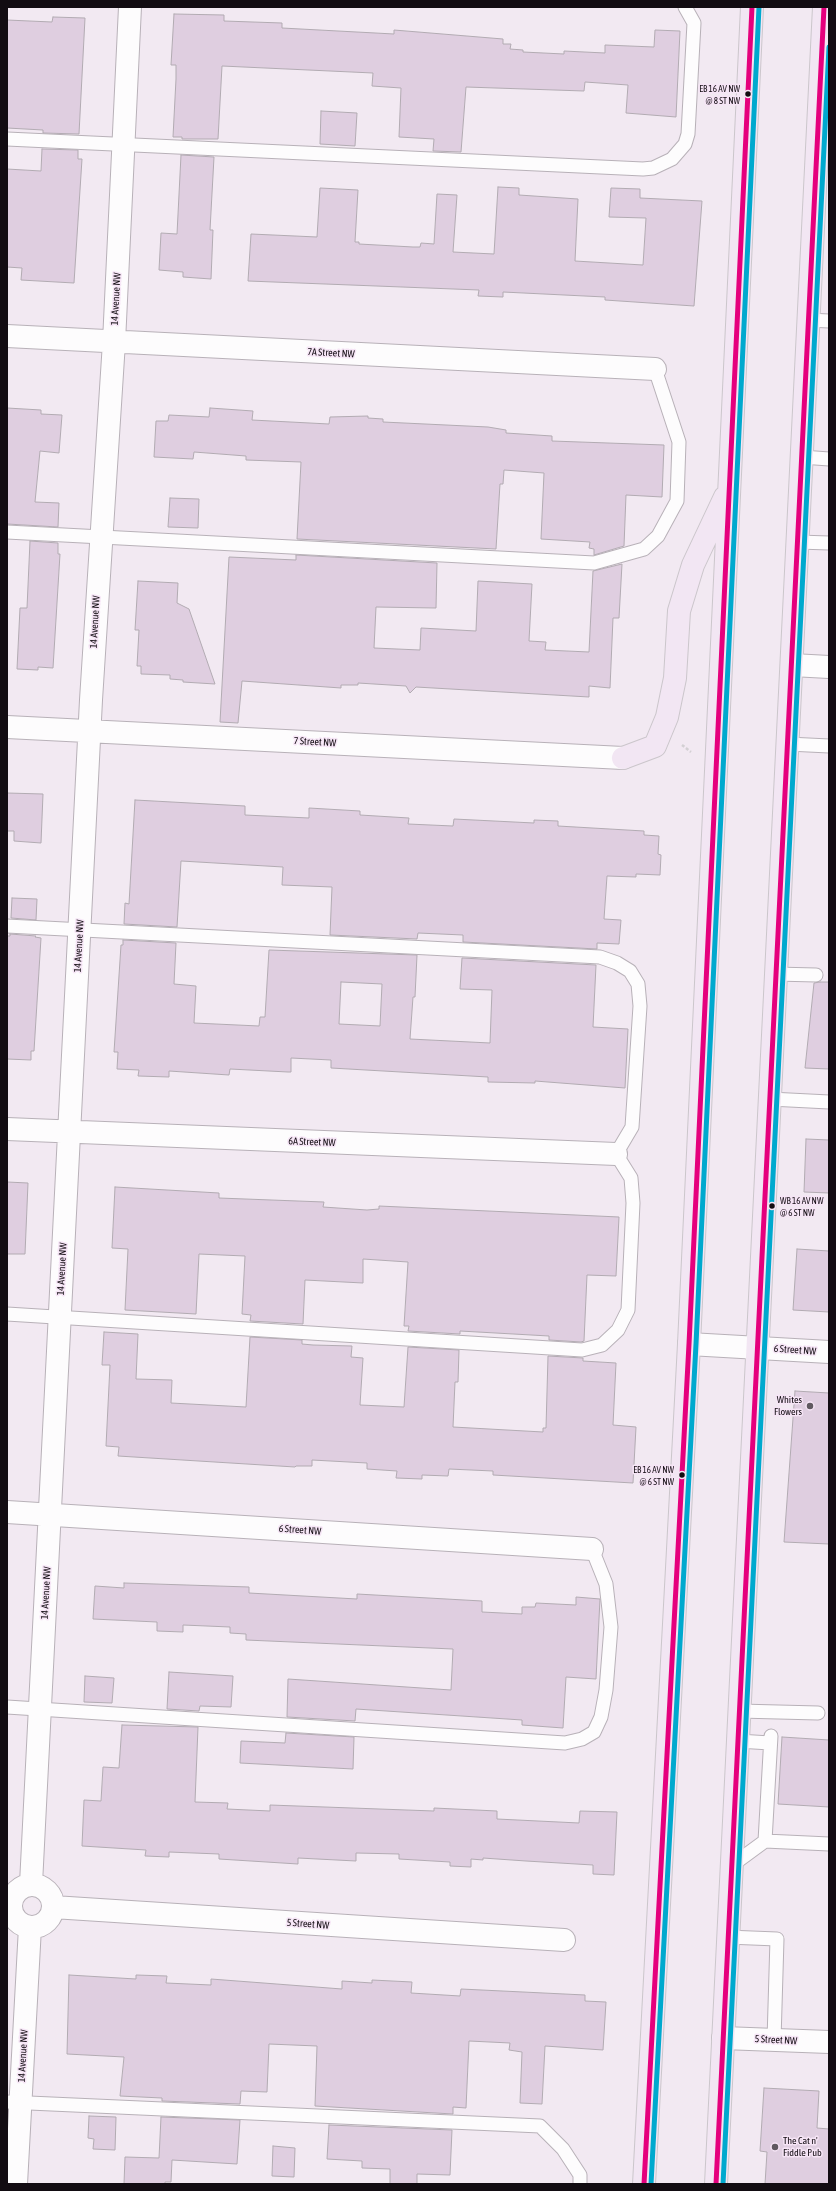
<!DOCTYPE html>
<style>
body{margin:0}
#map{position:relative;width:836px;height:2191px;overflow:hidden;background:#f2e9f2;font-family:"Asap Condensed",sans-serif}
canvas{display:block}
.frame{position:absolute;inset:0;border:8px solid #120c12;pointer-events:none}
</style>
<div id="map">
<canvas width="836" height="2191"></canvas>
<div class="frame"></div>
</div>
<script>
const c = document.querySelector('canvas').getContext('2d');
c.lineJoin = 'round';
function fillPath(path, color) { c.fillStyle = color; c.fill(path, 'evenodd'); }
const shape = rows => new Path2D(rows.map(r => 'M' + r).join(''));
function trace(path, color, width, dash) { c.strokeStyle = color; c.lineWidth = width; c.lineCap = dash ? 'butt' : 'round'; c.setLineDash(dash || []); c.stroke(path); }
function label(font, color, halo, rows, align = 'center') {
  c.font = font + ' "Asap Condensed",sans-serif'; c.lineWidth = 3; c.setLineDash([]); c.textBaseline = 'middle'; c.strokeStyle = halo; c.fillStyle = color; for (const [text, x, y, turn = 0] of rows) {
    c.save(); c.translate(x, y); c.rotate((+turn || 0) * Math.PI / 180); c.textAlign = isNaN(turn) ? turn : align; if (halo) c.strokeText(text, 0, 0); c.fillText(text, 0, 0); c.restore();
  }
}
const building = shape([
 [174,14,224,15,224,21,282,23,282,28,394,34,394,30,503,39,503,44,511,44,510,49,523,50,523,52,564,54,564,51,605,53,605,45,654,47,655,30,680,31,676,117,626,113,628,85,585,82,584,91,466,87,461,152,433,151,434,139,399,137,401,88,372,86,373,73,222,66,218,139,182,139,182,137,173,137,176,79,176,65,171,65,174,14],
 [53,17,85,18,79,134,43,133,43,130,7,128,7,20,52,22,53,17],
 [321,111,357,113,355,146,320,144,321,111],
 [42,149,78,150,78,159,82,159,74,283,21,280,22,268,7,267,7,169,41,171,42,149],
 [181,155,214,157,210,230,213,230,211,279,183,277,183,272,159,270,161,233,177,234,181,155],
 [498,187,519,188,519,195,578,199,575,261,643,265,646,218,609,217,611,188,640,189,640,198,702,201,694,306,605,300,605,297,503,292,503,297,478,296,479,290,248,281,251,234,317,237,320,188,358,190,355,242,359,242,359,244,413,247,420,247,421,243,434,244,437,194,457,195,453,252,494,254,498,187],
 [7,408,41,410,41,414,62,415,59,453,40,451,35,502,59,503,58,527,7,524,7,408],
 [210,408,253,411,252,420,329,424,330,417,368,416,368,418,383,419,383,422,488,427,506,430,506,433,552,436,552,441,664,445,662,497,626,495,624,546,594,555,594,549,589,548,590,542,541,539,544,473,504,470,503,484,500,484,496,549,297,539,301,462,246,460,246,456,194,452,193,459,154,457,156,421,168,421,169,415,209,417,210,408],
 [170,498,199,499,198,528,168,527,170,498],
 [30,541,58,543,58,554,60,554,53,668,38,667,38,670,17,669,20,608,27,608,30,541],
 [296,555,437,563,436,608,376,607,374,648,420,650,421,628,476,631,478,581,532,584,529,641,546,642,545,650,589,652,593,571,622,564,619,618,613,618,610,688,589,686,589,697,416,687,410,693,406,686,358,683,358,685,341,685,341,688,242,681,238,723,220,722,229,557,296,560,296,555],
 [138,581,178,583,177,603,189,609,215,684,183,682,183,680,170,679,170,675,141,674,141,666,137,666,139,630,135,630,138,581],
 [7,793,43,794,41,843,14,841,14,831,7,831,7,793],
 [135,800,245,806,245,815,309,818,309,808,360,811,360,815,409,818,408,824,453,826,454,819,534,823,534,820,558,821,558,826,644,831,644,835,659,836,658,854,661,855,660,875,636,874,636,877,607,876,604,919,621,920,619,944,597,943,597,949,463,942,463,935,418,933,417,939,330,935,332,887,282,885,283,867,181,861,177,927,124,924,125,903,129,904,135,800],
 [12,898,37,899,36,920,11,918,12,898],
 [10,934,36,936,35,937,41,938,34,1051,31,1051,31,1060,7,1059,7,936,10,936,10,934],
 [123,940,176,943,174,984,196,986,194,1023,259,1026,260,1017,265,1017,269,950,417,955,415,997,413,997,410,1039,490,1043,492,990,460,989,462,958,596,965,593,1027,628,1029,625,1088,535,1081,535,1083,488,1082,488,1077,331,1068,331,1060,291,1058,291,1072,288,1072,230,1069,229,1075,169,1071,169,1077,138,1076,139,1070,117,1069,118,1052,114,1052,121,945,123,945,123,940],
 [341,982,382,984,380,1026,339,1024,341,982],
 [820,982,829,982,829,1069,805,1068,814,983,820,982],
 [806,1139,829,1140,829,1193,804,1192,806,1139],
 [7,1182,28,1183,25,1254,7,1254,7,1182],
 [115,1187,219,1193,219,1198,324,1202,323,1207,367,1210,379,1209,379,1206,619,1217,616,1276,587,1275,584,1341,581,1342,549,1340,549,1336,460,1331,460,1334,408,1331,409,1326,404,1326,408,1262,363,1259,363,1283,305,1280,303,1324,250,1321,251,1315,242,1314,245,1256,199,1254,196,1314,125,1310,128,1249,112,1248,115,1187],
 [797,1249,829,1251,829,1312,793,1310,797,1249],
 [104,1332,138,1334,136,1379,172,1380,171,1403,246,1407,250,1337,302,1340,302,1344,313,1345,352,1346,351,1357,363,1358,360,1405,404,1407,408,1347,459,1350,458,1382,455,1382,453,1427,543,1432,543,1428,546,1428,548,1356,583,1358,583,1361,616,1363,613,1425,636,1427,633,1483,493,1475,493,1471,449,1469,448,1476,422,1475,422,1479,396,1478,397,1471,367,1469,367,1463,312,1460,312,1466,296,1466,295,1467,118,1456,119,1447,106,1446,110,1365,102,1365,104,1332],
 [795,1391,829,1393,829,1544,784,1542,795,1391],
 [124,1583,249,1587,249,1593,357,1599,357,1594,482,1601,482,1612,522,1614,522,1607,535,1607,536,1603,576,1605,576,1597,600,1599,596,1679,566,1677,563,1728,522,1725,522,1720,356,1709,355,1721,287,1717,288,1679,451,1690,453,1649,246,1640,246,1634,230,1633,230,1627,183,1625,183,1632,157,1631,157,1622,93,1619,95,1586,124,1588,124,1583],
 [169,1672,233,1676,231,1707,200,1706,199,1711,167,1709,169,1672],
 [85,1676,114,1678,112,1703,84,1702,85,1676],
 [122,1725,198,1727,195,1802,228,1803,227,1809,270,1811,270,1805,434,1811,434,1808,497,1811,497,1819,579,1823,580,1811,617,1812,614,1875,593,1874,593,1865,526,1861,483,1858,483,1860,471,1859,471,1867,450,1866,450,1862,399,1859,399,1854,356,1853,356,1861,298,1858,298,1864,219,1859,219,1854,169,1852,169,1857,145,1856,146,1850,82,1846,84,1800,101,1801,103,1767,119,1768,122,1725],
 [286,1733,354,1737,353,1769,240,1763,241,1741,285,1743,286,1733],
 [782,1737,829,1740,829,1807,778,1804,782,1737],
 [69,1975,136,1979,136,1975,167,1976,166,1983,211,1985,211,1979,342,1989,342,1981,372,1983,372,1980,412,1982,411,1993,460,1996,461,1989,585,1995,585,2001,606,2002,603,2050,545,2046,542,2104,520,2103,522,2052,509,2050,510,2043,469,2041,466,2108,453,2107,453,2114,315,2106,317,2046,269,2044,267,2092,241,2091,240,2104,162,2101,162,2098,120,2096,124,2057,67,2054,69,1975],
 [764,2088,819,2091,817,2128,829,2129,829,2184,765,2184,767,2152,760,2151,764,2088],
 [89,2116,116,2117,115,2150,93,2149,94,2139,88,2138,89,2116],
 [161,2117,240,2120,237,2164,172,2160,171,2182,165,2182,165,2184,124,2184,125,2157,159,2158,161,2117],
 [329,2125,452,2130,450,2175,417,2174,417,2184,390,2184,390,2169,362,2168,362,2161,327,2159,329,2125],
 [273,2146,295,2148,294,2177,272,2176,273,2146]
]);
const path = shape([
 [682,745,691,752]
]);
const lane = shape([
 [7,139,643,169,653,168,672,159,685,144,688,134,694,23,685,7],
 [808,320,829,321],
 [802,457,829,459],
 [7,532,594,563,644,549,658,536,677,501,679,442,655,369],
 [798,542,829,543],
 [788,744,829,746],
 [7,926,600,957,617,963,630,971,638,984,640,1006,632,1127,616,1154,631,1178,633,1203,628,1310,618,1330,602,1345,582,1350,7,1314],
 [775,974,816,975],
 [770,1099,829,1102],
 [7,1707,565,1743,582,1739,594,1732,601,1717,606,1690,611,1627,606,1584,592,1549],
 [739,1711,818,1713],
 [738,1741,770,1743],
 [765,1841,771,1736],
 [731,1866,765,1841,829,1844],
 [727,1937,777,1939,774,2040],
 [7,2102,540,2126,563,2149,580,2175,580,2184]
]);
const street = shape([
 [7,336,655,369],
 [792,665,829,667],
 [7,727,623,758],
 [7,1129,616,1154],
 [689,1344,829,1352],
 [7,1512,592,1549],
 [31,1884,91,700,114,342,130,7],
 '11 1906a21 21 0 1 1 42 0a21 21 0 1 1-42 0Z',
 [53,1907,564,1940],
 [723,2038,829,2042],
 [16,2184,30,1927]
]);
const highway = shape([
 [623,758,655,746,667,717,675,678,679,611,693,565,725,497],
 [644,2184,689,1344,752,7],
 [716,2184,824,7]
]);
const bus1 = shape([
 [644,2184,689,1344,752,7],
 [716,2184,824,7]
]);
const bus2 = shape([
 [651,2184,696,1344,759,7],
 [723,2184,829,47]
]);
const markers = [
 [748,94,3.5,"#120c12"],
 [772,1206,3.5,"#120c12"],
 [810,1406,4,"#605960"],
 [682,1475,3.5,"#120c12"],
 [775,2147,4,"#605960"]
];
const busNames = [
 ["EB 16 AV NW",740,89],
 ["@ 8 ST NW",740,101],
 ["WB 16 AV NW",780,1201,"left"],
 ["@ 6 ST NW",780,1213,"left"],
 ["EB 16 AV NW",674,1470],
 ["@ 6 ST NW",674,1482]
];
const streetNames = [
 ["14 Avenue NW",116,299,-87],
 ["7A Street NW",331,353,3],
 ["14 Avenue NW",95,622,-87],
 ["7 Street NW",315,742,3],
 ["14 Avenue NW",79,946,-87],
 ["6A Street NW",312,1142,2],
 ["14 Avenue NW",62,1269,-87],
 ["6 Street NW",795,1350,4],
 ["6 Street NW",300,1530,4],
 ["14 Avenue NW",46,1593,-87],
 ["5 Street NW",308,1924,4],
 ["5 Street NW",776,2040,3],
 ["14 Avenue NW",23,2056,-87]
];
const poiNames = [
 ["Whites",802,1400],
 ["Flowers",802,1412],
 ["The Cat n'",783,2141,"left"],
 ["Fiddle Pub",783,2153,"left"]
];
fillPath(building, '#dfcee0');
trace(building, '#b2abb2', 1);
trace(lane, '#b8b1b8', 15);
trace(street, '#b8b1b8', 24);
trace(highway, '#cbc6cb', 24);
trace(path, '#d3d0d3', 2.5, [3, 2]);
trace(lane, '#fdfcfd', 13);
trace(street, '#fdfcfd', 22);
trace(highway, '#f2e6f3', 22);
trace(bus1, '#e5007d', 5);
trace(bus2, '#00a9ce', 5);
for (const [x, y, r, color] of markers) { const dot = new Path2D(); dot.arc(x, y, r, 0, 2 * Math.PI); c.fillStyle = color; c.fill(dot); trace(dot, '#f6e5f6', 1.5); }
label('9px', '#120c12', '#f6e5f6', busNames, 'right');
label('10px', '#120c12', '#f6e5f6', streetNames);
label('10px', '#120c12', '#f6e5f6', poiNames, 'right');
</script>
